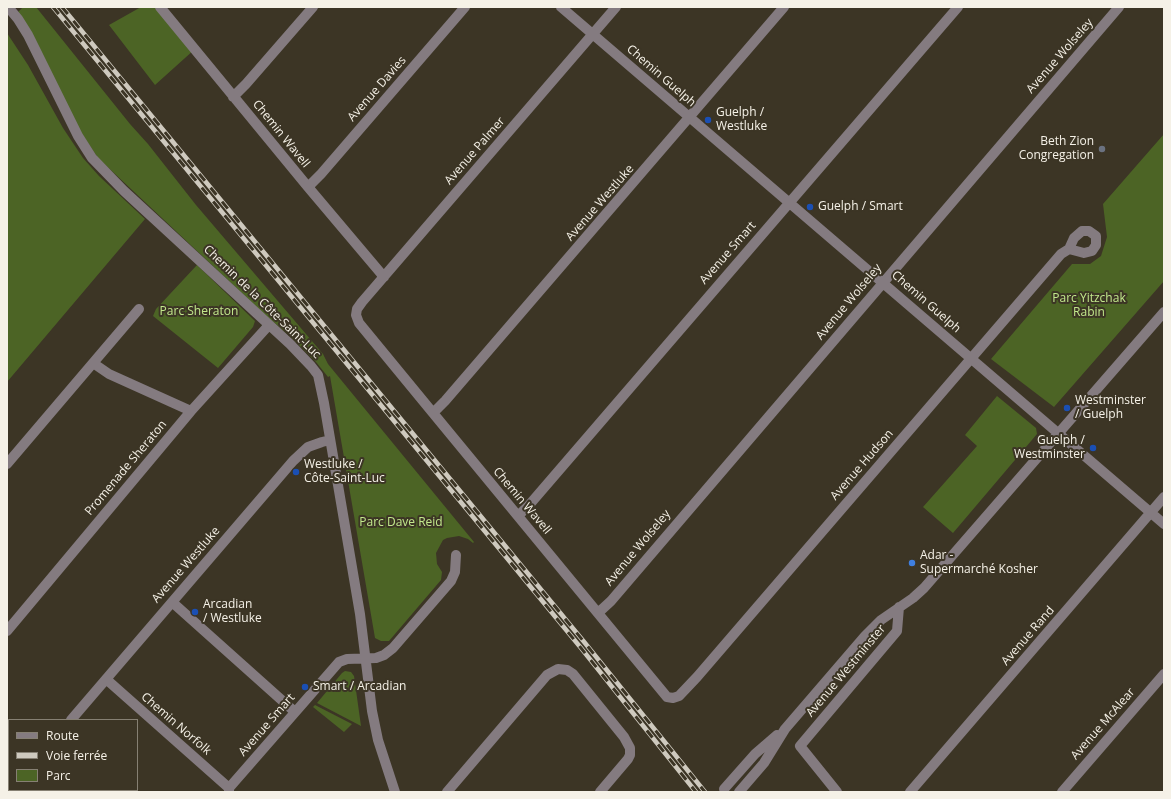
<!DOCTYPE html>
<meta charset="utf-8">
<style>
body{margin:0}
#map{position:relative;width:1171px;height:799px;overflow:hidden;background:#3c3525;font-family:"Open Sans",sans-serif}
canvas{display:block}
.frame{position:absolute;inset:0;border:8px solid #f5f1e7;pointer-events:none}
.legend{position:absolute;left:8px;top:719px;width:130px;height:72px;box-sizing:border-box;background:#3c3525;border:1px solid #868073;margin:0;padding:5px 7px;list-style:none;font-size:12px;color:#f5f1e7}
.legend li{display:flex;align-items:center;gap:8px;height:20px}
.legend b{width:20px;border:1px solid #868073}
</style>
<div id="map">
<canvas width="1171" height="799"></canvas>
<div class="frame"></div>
<ul class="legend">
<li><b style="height:5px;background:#847b80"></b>Route</li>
<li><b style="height:5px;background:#cec9be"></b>Voie ferrée</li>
<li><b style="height:11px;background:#4c6425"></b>Parc</li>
</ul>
</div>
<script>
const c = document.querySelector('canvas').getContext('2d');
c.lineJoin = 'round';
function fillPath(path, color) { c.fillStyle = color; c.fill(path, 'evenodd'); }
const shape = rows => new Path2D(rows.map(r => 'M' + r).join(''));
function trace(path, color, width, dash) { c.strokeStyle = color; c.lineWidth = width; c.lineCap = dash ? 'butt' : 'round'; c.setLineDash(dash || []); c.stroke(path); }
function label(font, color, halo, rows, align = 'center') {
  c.font = font + ' "Open Sans",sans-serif'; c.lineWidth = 4; c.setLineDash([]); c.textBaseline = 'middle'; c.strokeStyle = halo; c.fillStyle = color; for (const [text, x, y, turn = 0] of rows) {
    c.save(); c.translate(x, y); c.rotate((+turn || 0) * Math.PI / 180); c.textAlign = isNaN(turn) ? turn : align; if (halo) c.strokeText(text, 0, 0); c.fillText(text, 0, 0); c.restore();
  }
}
const green = shape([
 [23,7,36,7,130,124,148,144,196,205,323,354,328,364,474,542,473,543,468,539,459,536,447,538,443,540,436,553,437,564,442,572,441,580,389,641,381,641,375,638,330,376,328,377,316,362,291,337,262,312,98,158,80,131,17,13],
 [141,7,160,7,195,49,155,85,109,25],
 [7,33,28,65,63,128,83,158,99,176,145,219,7,382],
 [1164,134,1164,281,1054,407,991,359,1072,264,1090,264,1101,256,1107,237,1103,204],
 [197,265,255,321,253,327,218,368,153,316,156,309],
 [997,396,1036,428,1037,434,953,533,923,507,977,446,965,435],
 [345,671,351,672,354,676,361,726,317,703,342,673],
 [315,705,352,724,344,732,313,707]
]);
const minor = shape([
 [8,7,18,19,28,35,78,136,92,158,124,191,290,344,311,366,318,375,324,403,360,614,372,711,378,740,395,792],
 [160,7,308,187,384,277],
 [561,7,1164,524],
 [616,7,362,302,357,309,356,315,359,323,433,413,667,697,673,698,679,696,697,677,1061,254,1069,249,1084,253,1092,251,1096,245,1096,236,1089,231,1082,231,1074,238,1069,249],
 [233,97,246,84,313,7],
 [308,187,321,174,465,7],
 [93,363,109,374,191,411],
 [433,413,445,401,784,7],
 [7,464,139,309],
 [518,516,530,504,958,7],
 [172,602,295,712],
 [598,613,611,601,1119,7],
 [7,631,191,411,269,325],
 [106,679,229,788],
 [71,720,293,461,308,447,322,442,330,440],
 [724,789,755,754,777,735],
 [78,790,80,792],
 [8,792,10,790],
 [229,792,229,788,339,662,347,659,376,658,384,655,393,648,451,581,455,572,456,555],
 [447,792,547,675,558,669,567,670,573,674,624,737,630,748,630,755,628,759,600,792],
 [739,792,764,763,785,729,865,636,881,620,913,598,924,588,1164,312],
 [837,792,800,746,897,631,899,607],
 [910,792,1164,497],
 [1062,792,1164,674]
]);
const rail = shape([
 [53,7,581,648,696,792],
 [62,7,585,643,705,792]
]);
const markers = [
 [708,120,4,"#1a4fb4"],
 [1102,149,4,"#6b7280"],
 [810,207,4,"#1a4fb4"],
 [1067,408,4,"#1a4fb4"],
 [1093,448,4,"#1a4fb4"],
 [296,472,4,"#1a4fb4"],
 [912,563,4,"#3f7fe0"],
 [195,612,4,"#1a4fb4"],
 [305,687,4,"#1a4fb4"]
];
const streetNames = [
 ["Avenue Wolseley",1060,56,-49],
 ["Chemin Guelph",661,76,41],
 ["Avenue Davies",377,89,-49],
 ["Chemin Wavell",281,134,51],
 ["Avenue Palmer",475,151,-49],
 ["Avenue Westluke",600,203,-49],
 ["Avenue Smart",728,253,-49],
 ["Chemin de la Côte-Saint-Luc",262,302,44],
 ["Avenue Wolseley",849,302,-50],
 ["Chemin Guelph",926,302,41],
 ["Avenue Hudson",862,465,-49],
 ["Promenade Sheraton",126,468,-50],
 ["Chemin Wavell",522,501,50],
 ["Avenue Wolseley",638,548,-50],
 ["Avenue Westluke",186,565,-49],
 ["Avenue Rand",1028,636,-49],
 ["Avenue Westminster",846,671,-50],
 ["Chemin Norfolk",176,724,41],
 ["Avenue McAlear",1103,724,-49],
 ["Avenue Smart",267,725,-49]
];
const poiNames = [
 ["Guelph /",716,113],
 ["Westluke",716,127],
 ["Beth Zion",1094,142,"right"],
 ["Congregation",1094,156,"right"],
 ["Guelph / Smart",818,207],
 ["Westminster",1075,401],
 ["/ Guelph",1075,415],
 ["Guelph /",1085,441,"right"],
 ["Westminster",1085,455,"right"],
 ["Westluke /",304,465],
 ["Côte-Saint-Luc",304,479],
 ["Adar -",920,556],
 ["Supermarché Kosher",920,570],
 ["Arcadian",203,605],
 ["/ Westluke",203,619],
 ["Smart / Arcadian",313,687]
];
const parkNames = [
 ["Parc Yitzchak",1089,299],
 ["Rabin",1089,313],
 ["Parc Sheraton",199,312],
 ["Parc Dave Reid",401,523]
];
fillPath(green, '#4c6425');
trace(minor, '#847b80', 10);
trace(rail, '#cec9be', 4.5);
trace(rail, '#3c3525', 3, [9]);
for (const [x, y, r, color] of markers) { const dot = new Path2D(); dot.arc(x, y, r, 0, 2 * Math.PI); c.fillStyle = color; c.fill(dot); trace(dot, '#3c3525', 1.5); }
label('12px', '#f5f1e7', '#3c3525', streetNames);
label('12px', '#f5f1e7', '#3c3525', poiNames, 'left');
label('12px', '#c2e88c', '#3c3525', parkNames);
</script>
